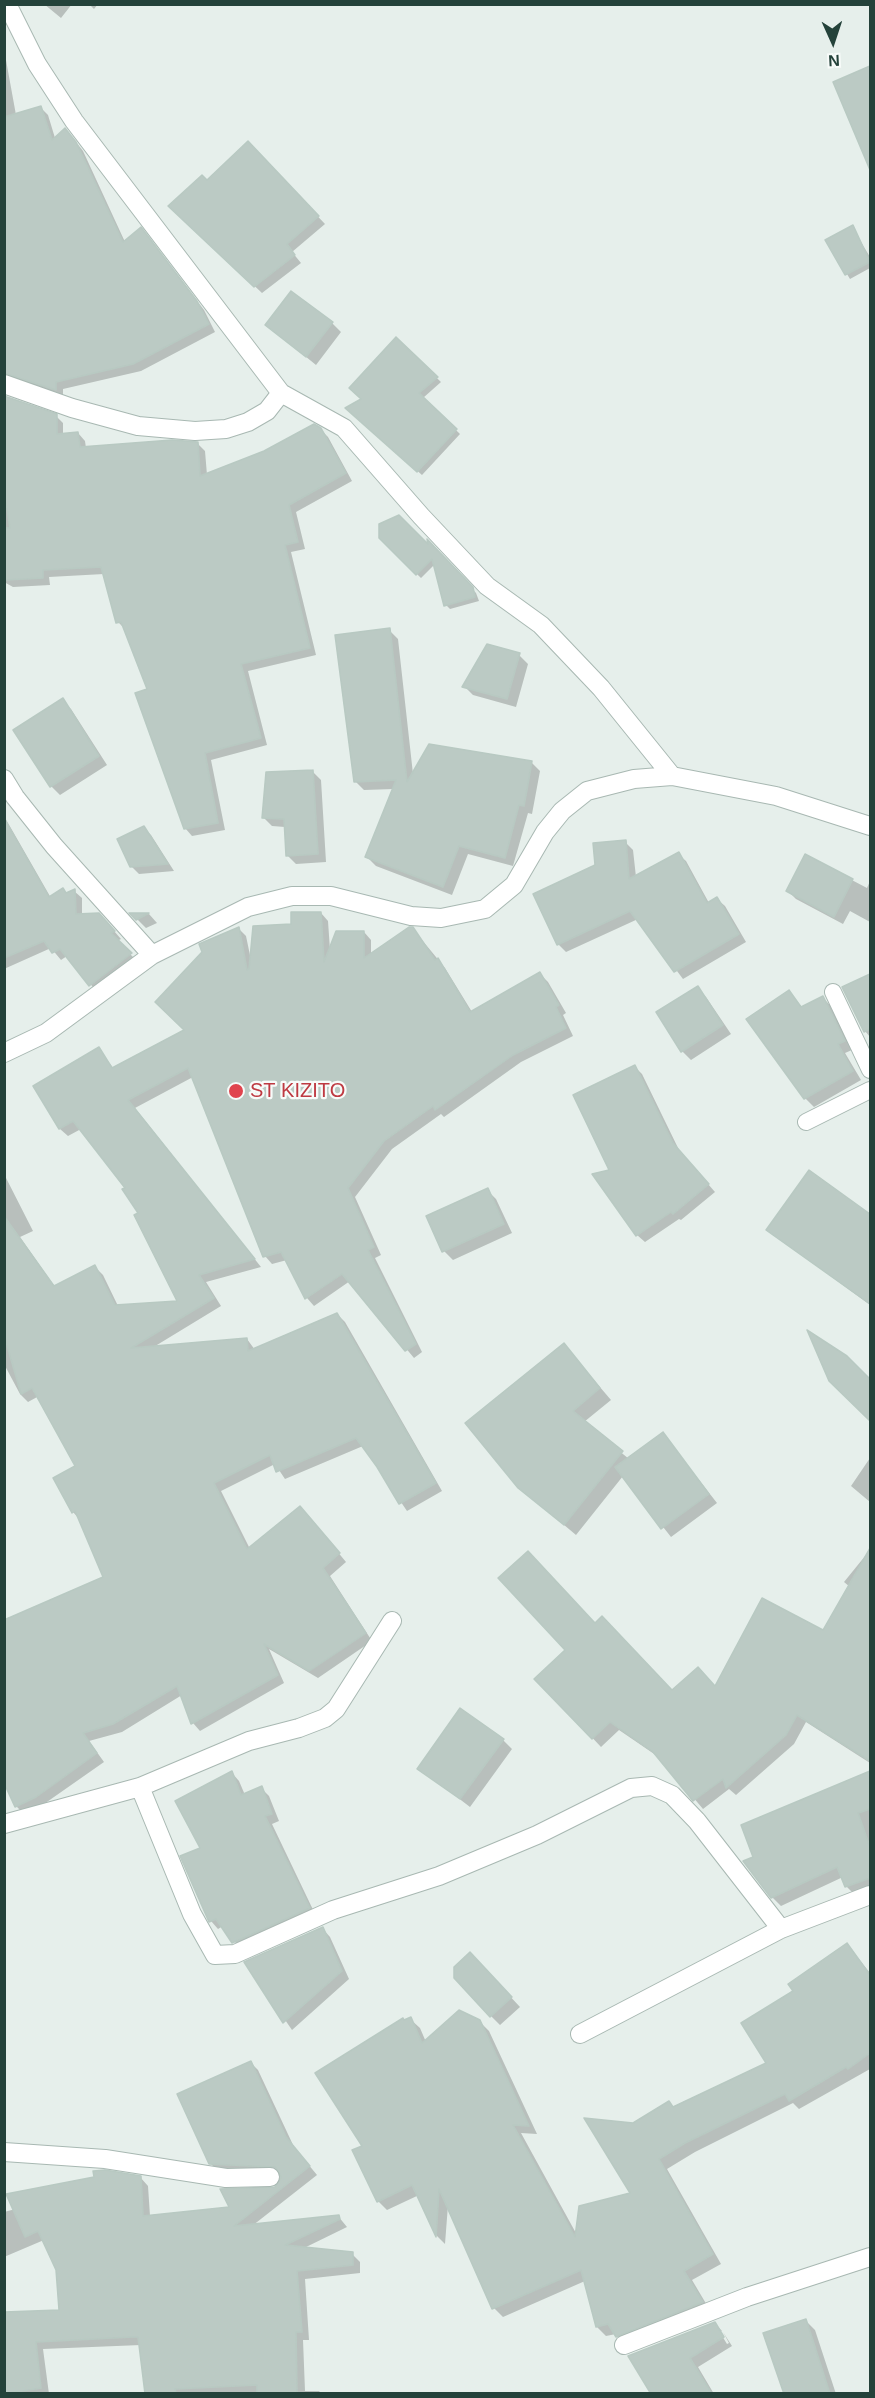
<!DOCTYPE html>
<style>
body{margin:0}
#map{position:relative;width:875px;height:2398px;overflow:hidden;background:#e6efeb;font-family:Helvetica,sans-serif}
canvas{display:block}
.frame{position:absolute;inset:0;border:6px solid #24423a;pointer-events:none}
.north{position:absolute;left:803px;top:12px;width:60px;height:60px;-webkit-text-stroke:4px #f7fbf9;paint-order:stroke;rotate:177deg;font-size:16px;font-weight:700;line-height:24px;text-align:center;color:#24423a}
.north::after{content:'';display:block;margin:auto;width:21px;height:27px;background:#24423a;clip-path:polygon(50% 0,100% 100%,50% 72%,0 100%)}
</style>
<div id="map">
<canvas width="875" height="2398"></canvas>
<div class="frame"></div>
<div class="north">N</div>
</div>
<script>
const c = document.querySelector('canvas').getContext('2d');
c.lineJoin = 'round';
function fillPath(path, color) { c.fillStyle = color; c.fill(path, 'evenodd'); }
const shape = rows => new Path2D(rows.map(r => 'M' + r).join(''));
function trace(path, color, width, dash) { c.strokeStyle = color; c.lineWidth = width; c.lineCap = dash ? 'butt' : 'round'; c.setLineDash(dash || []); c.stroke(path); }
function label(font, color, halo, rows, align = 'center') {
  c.font = font + ' Helvetica,sans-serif'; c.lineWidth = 4.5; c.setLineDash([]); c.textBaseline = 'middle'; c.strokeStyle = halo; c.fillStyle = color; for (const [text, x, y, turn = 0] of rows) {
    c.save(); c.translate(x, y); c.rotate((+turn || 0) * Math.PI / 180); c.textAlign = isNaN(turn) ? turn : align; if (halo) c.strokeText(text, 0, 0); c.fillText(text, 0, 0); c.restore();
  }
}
const shadow = shape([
 [44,4,72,4,61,18],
 [89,4,98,4,94,9],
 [4,49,16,115,40,107,48,115,55,138,65,130,72,137,83,151,125,242,148,237,204,310,215,332,141,371,63,389,63,397,4,384],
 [870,68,870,142,866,144,835,83],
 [248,143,325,224,292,252,301,263,262,293,170,206,207,182],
 [852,227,870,257,870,268,850,279,827,241],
 [332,323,341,332,316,365,267,325],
 [396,339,441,382,423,398,460,434,422,475,347,408,363,399],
 [4,396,56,416,63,423,63,435,78,433,85,441,86,448,198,444,205,451,207,475,320,429,328,437,352,481,296,512,305,549,291,552,316,655,248,671,267,745,211,760,225,830,192,836,185,828,148,690,126,630,118,622,104,574,49,577,50,585,13,587,4,582],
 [380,538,431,549,430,544,476,593,479,601,450,609,446,605,435,564,421,578],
 [389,630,398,639,413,774,531,762,540,771,532,814,528,813,513,866,468,854,452,895,376,866,367,857,394,789,364,790,355,781],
 [519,655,528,664,516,707,473,695,464,686],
 [62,700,71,709,107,765,60,795,51,786],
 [312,771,321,780,326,862,296,864,287,855,285,827,272,826,263,817],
 [4,816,51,898,74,891,82,898,82,915,107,923,121,939,117,941,138,962,97,992,67,956,61,960,51,948,4,969],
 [144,828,151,835,174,871,139,874,131,866],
 [625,842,633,850,636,877,678,854,686,861,709,903,717,899,725,906,746,942,683,979,638,919,566,952,558,944],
 [806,856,867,888,870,881,870,922,850,911,843,924,796,899,787,890],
 [321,913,328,921,330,950,364,932,371,940,371,955,413,929,445,968,472,1012,540,974,548,982,566,1013,563,1015,573,1036,521,1062,444,1117,441,1114,392,1149,355,1197,381,1255,375,1258,422,1352,414,1358,350,1281,314,1306,307,1298,287,1260,272,1264,265,1256,193,1077,135,1108,261,1267,206,1282,221,1306,152,1348,247,1339,255,1350,337,1314,345,1322,442,1491,407,1511,363,1446,285,1479,275,1464,221,1491,250,1549,308,1516,346,1562,330,1576,372,1641,318,1678,269,1649,284,1683,200,1731,193,1723,182,1695,122,1732,89,1741,104,1762,44,1804,24,1814,16,1806,105,1578,80,1520,73,1512,55,1479,77,1467,39,1396,28,1402,20,1394,4,1364,4,1174,33,1231,20,1237,55,1287,95,1267,103,1275,118,1306,179,1302,127,1188,81,1129,68,1136,60,1129,35,1086,99,1049,114,1069,186,1031,238,928,246,936,251,960,293,925],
 [149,914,157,923,146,928,133,915],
 [870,976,870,1037,865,1031,844,988],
 [697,988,706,997,731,1034,691,1060,682,1051],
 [789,992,803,1008,823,998,832,1007,852,1050,845,1053,861,1080,814,1107,805,1098],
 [635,1067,642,1074,680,1152,715,1192,681,1220,679,1219,645,1242,637,1235,612,1171],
 [810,1172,870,1216,870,1305,768,1230],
 [487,1190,496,1199,512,1233,453,1260,444,1251],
 [564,1345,611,1400,584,1422,629,1459,663,1434,717,1503,671,1537,623,1476,576,1535,519,1487],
 [870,1458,870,1502,851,1486],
 [870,1550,870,1763,806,1722,794,1744,736,1795,729,1789,703,1809,660,1758,619,1730,601,1747,537,1679,595,1624,672,1691,716,1688,824,1632,850,1587,844,1582],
 [503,1740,512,1749,470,1807,419,1768],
 [232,1773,239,1781,245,1795,261,1788,269,1796,279,1821,272,1824,316,1916,241,1950,223,1926,218,1929,211,1921,182,1857,202,1848],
 [870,1773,870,1890,855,1895,846,1886,843,1877,781,1906,772,1897,743,1826],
 [323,1929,330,1937,349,1979,292,2030,246,1963],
 [847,1944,870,1973,870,2069,799,2109,793,2103,695,2152,667,2169,721,2264,692,2280,711,2312,627,2346,616,2334,606,2336,597,2327,585,2281,503,2317,494,2308,448,2205,445,2244,437,2236,419,2195,387,2210,378,2201,364,2147,405,2022,410,2019,420,2028,426,2042,479,2021,489,2031,537,2134,521,2133,577,2235,633,2194,633,2125,768,2063,795,1992],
 [479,1963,520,2007,500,2025,491,2016],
 [250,2062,258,2070,294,2147,317,2175,252,2226,338,2216,347,2227,302,2249,352,2254,360,2262,360,2273,305,2279,309,2340,303,2340,305,2391,319,2391,322,2394,146,2394,141,2345,43,2349,49,2394,4,2394,4,2314,61,2311,57,2270,44,2240,4,2257,4,2212,140,2177,148,2186,150,2216,231,2209,276,2188,283,2177,281,2174,219,2172,210,2163],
 [806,2321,815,2330,836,2394,785,2394],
 [714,2323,722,2331,719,2331,727,2344,729,2343,723,2332,732,2346,698,2367,714,2394,652,2394]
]);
const building = shape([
 [870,66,870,170,833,82,870,66],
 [41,106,52,140,65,128,76,142,123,242,141,227,197,301,209,324,133,364,56,382,56,390,4,373,4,117,41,106],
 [248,141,319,216,287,244,295,255,254,287,168,206,202,175,207,180,248,141],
 [853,225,870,262,845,275,825,240,853,225],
 [291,291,333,322,306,357,265,325,291,291],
 [396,337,438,377,419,393,457,429,417,472,345,408,361,399,349,388,396,337],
 [4,396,57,414,57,434,78,432,80,447,172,440,198,442,200,476,264,451,314,424,321,428,346,473,289,505,298,542,285,545,310,648,241,664,261,738,205,753,218,823,184,829,135,693,147,689,121,622,116,623,101,567,43,570,43,578,4,580,4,528,10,528,4,490,4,396],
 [399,515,428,544,427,539,473,587,475,597,444,606,432,559,416,575,379,538,379,524,399,515],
 [390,628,407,782,429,744,532,761,524,806,519,805,505,858,459,846,443,887,365,857,396,780,354,782,335,635,390,628],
 [487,644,520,653,507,699,462,687,487,644],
 [63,698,99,756,50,787,13,730,63,698],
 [313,770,318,854,286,856,284,819,262,818,266,772,313,770],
 [4,818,49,897,63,888,66,893,75,889,76,914,99,913,115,931,111,933,132,953,89,986,60,949,52,953,44,941,4,958,4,818],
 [144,826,168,864,130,867,117,839,144,826],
 [626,840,629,879,679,852,707,903,717,897,739,934,674,972,630,911,557,945,533,894,595,865,593,843,626,840],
 [805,854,853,879,834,917,786,891,805,854],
 [291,912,321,912,324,962,336,931,364,931,364,958,409,927,413,927,435,960,438,958,470,1012,540,972,559,1005,556,1007,566,1028,513,1055,435,1110,433,1106,384,1141,348,1188,374,1247,368,1250,416,1344,405,1351,342,1274,305,1299,281,1252,263,1257,188,1068,128,1100,255,1259,199,1275,214,1298,131,1348,247,1338,248,1351,337,1313,436,1483,399,1504,377,1467,356,1438,276,1472,270,1455,214,1483,247,1549,300,1506,340,1553,323,1568,366,1633,309,1671,264,1644,278,1675,191,1724,177,1686,113,1724,83,1733,97,1753,36,1797,15,1807,4,1783,4,1620,103,1577,75,1511,72,1513,53,1478,75,1466,32,1388,21,1394,4,1335,4,1216,54,1286,95,1265,115,1305,177,1301,134,1215,138,1213,122,1189,125,1188,73,1121,59,1129,33,1086,99,1047,112,1068,184,1030,155,1002,202,952,199,944,239,927,247,970,249,969,253,926,291,924,291,912],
 [129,913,149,913,136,920,129,913],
 [870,974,870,1029,864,1032,842,987,870,974],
 [698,986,723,1025,681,1052,656,1012,698,986],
 [789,990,801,1007,823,996,845,1041,838,1044,853,1071,804,1099,746,1019,789,990],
 [635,1065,673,1143,709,1184,673,1214,671,1212,636,1236,592,1174,609,1170,573,1095,635,1065],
 [809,1170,870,1214,870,1304,766,1230,809,1170],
 [488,1188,504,1224,442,1252,426,1216,488,1188],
 [807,1330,847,1356,870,1379,870,1421,829,1381,807,1330],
 [564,1343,600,1388,573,1411,623,1451,564,1525,518,1488,465,1423,564,1343],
 [663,1432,709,1494,661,1529,615,1467,663,1432],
 [870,1548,870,1761,797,1715,786,1735,726,1788,723,1779,693,1801,653,1752,610,1722,592,1739,534,1679,565,1650,498,1578,528,1551,595,1623,602,1616,672,1690,698,1667,715,1686,762,1598,823,1630,870,1548],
 [460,1708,504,1739,460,1799,417,1769,460,1708],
 [232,1771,241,1795,262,1786,272,1814,265,1816,310,1908,232,1943,216,1919,209,1922,180,1856,200,1848,175,1801,232,1771],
 [870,1771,870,1809,858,1813,870,1847,870,1878,845,1887,837,1867,771,1898,743,1861,753,1857,741,1825,870,1771],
 [323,1927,342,1971,283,2023,244,1962,323,1927],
 [847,1943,870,1975,870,2053,848,2069,846,2067,789,2101,785,2094,685,2143,659,2159,713,2254,684,2271,703,2302,616,2337,608,2324,596,2327,581,2270,492,2309,439,2189,436,2237,412,2185,377,2202,352,2150,362,2146,315,2073,403,2018,404,2020,411,2017,422,2043,459,2010,480,2020,529,2126,513,2125,575,2237,579,2206,630,2193,584,2118,633,2123,669,2101,673,2107,766,2063,741,2023,793,1991,788,1984,847,1943],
 [470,1952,512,1997,490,2017,454,1978,454,1967,470,1952],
 [251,2061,286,2137,310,2166,234,2226,339,2215,340,2219,285,2245,353,2252,353,2265,297,2271,302,2332,296,2332,297,2394,257,2394,257,2385,175,2389,176,2394,145,2394,138,2337,132,2337,36,2342,41,2388,4,2394,4,2312,59,2310,56,2270,38,2231,25,2237,6,2194,94,2177,93,2171,105,2170,141,2176,143,2216,229,2207,220,2189,275,2187,281,2177,275,2167,209,2164,177,2094,251,2061],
 [806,2319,830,2394,784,2394,763,2333,806,2319],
 [715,2322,724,2337,690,2358,712,2394,651,2394,628,2356,715,2322]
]);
const lane = shape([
 [833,992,870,1070],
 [806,1122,870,1090]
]);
const street = shape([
 [7,4,37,64,74,121,281,393,344,428,421,516,487,586,541,625,601,688,672,776],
 [4,384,72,408,138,426,195,431,226,429,248,422,267,411,281,393],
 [4,779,15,797,54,846,152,955],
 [4,1053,46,1033,152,955,248,907,292,896,331,896,411,916,441,918,485,909,514,885,545,832,562,811,587,791,634,779,672,776,776,796,870,826],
 [140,1787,192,1914,215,1955,235,1954,333,1910,439,1876,537,1835,631,1788,652,1786,672,1795,697,1821,781,1929],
 [4,1824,140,1787,249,1741,299,1728,325,1718,336,1709,392,1621],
 [580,2034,781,1929,870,1895],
 [4,2152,105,2159,226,2178,270,2177],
 [624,2345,747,2297,870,2257]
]);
const markers = [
 [236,1091,8,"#e0444e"]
];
const healthNames = [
 ["ST KIZITO",250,1091]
];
fillPath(shadow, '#0003');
fillPath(building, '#bbcac4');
trace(building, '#b8c9c2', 1.5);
trace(lane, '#a8b8b2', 18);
trace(street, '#a8b8b2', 20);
trace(lane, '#fff', 16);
trace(street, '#fff', 18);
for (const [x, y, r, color] of markers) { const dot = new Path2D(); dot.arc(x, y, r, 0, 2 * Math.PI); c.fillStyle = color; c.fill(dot); trace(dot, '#f7fbf9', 2); }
label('20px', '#be3a42', '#f7fbf9', healthNames, 'left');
</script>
